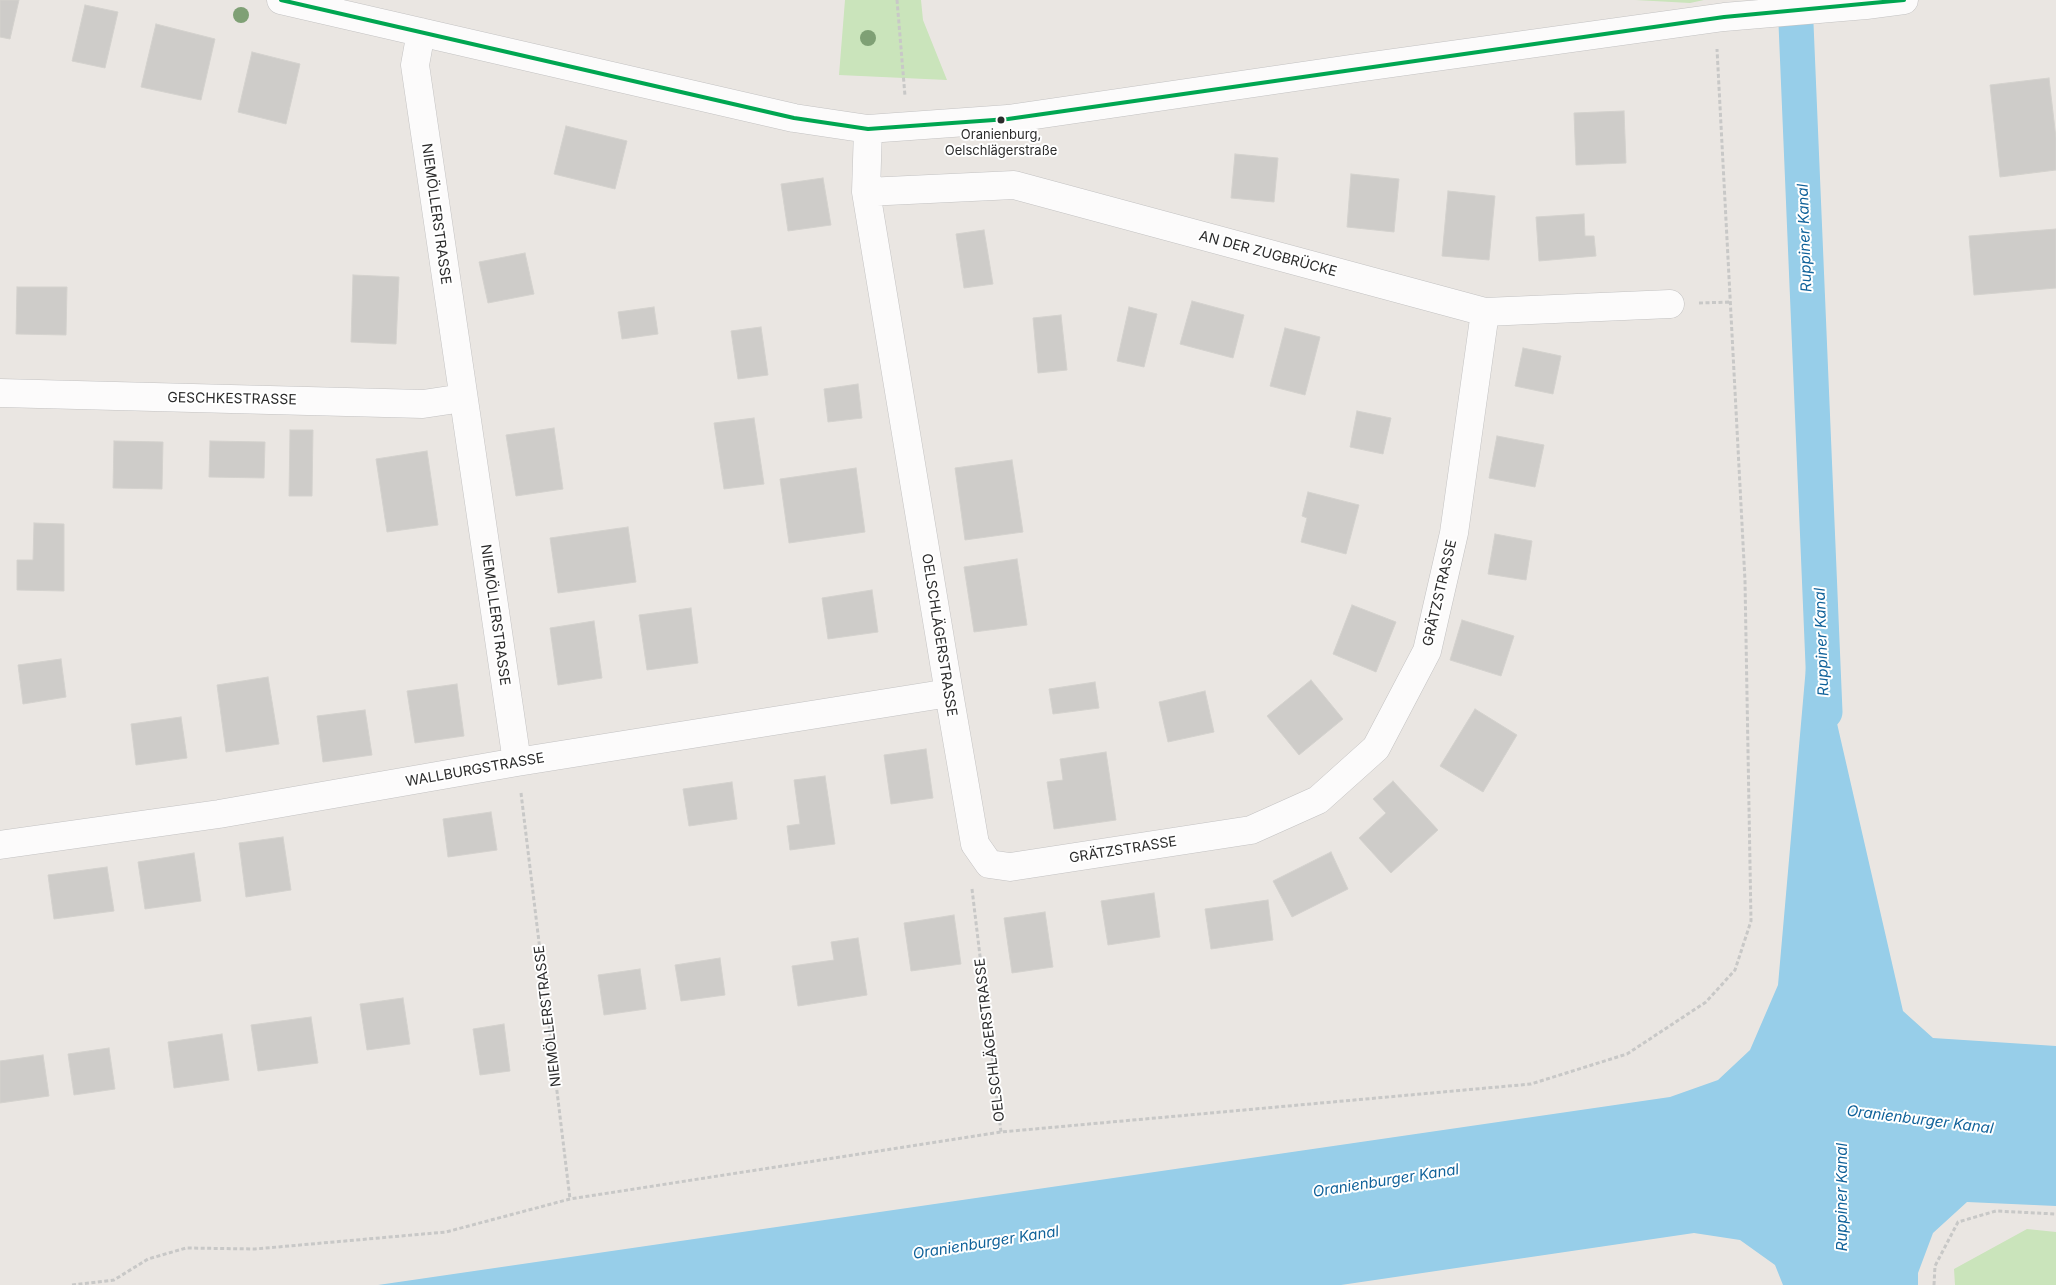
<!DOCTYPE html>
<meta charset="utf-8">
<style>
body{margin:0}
canvas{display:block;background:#eae6e2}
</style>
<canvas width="2056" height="1285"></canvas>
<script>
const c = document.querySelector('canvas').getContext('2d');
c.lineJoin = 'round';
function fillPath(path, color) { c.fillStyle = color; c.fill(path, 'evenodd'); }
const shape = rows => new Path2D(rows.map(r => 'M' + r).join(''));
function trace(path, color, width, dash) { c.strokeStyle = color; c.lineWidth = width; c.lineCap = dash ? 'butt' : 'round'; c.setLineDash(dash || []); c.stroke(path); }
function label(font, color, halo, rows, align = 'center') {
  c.font = font + ' Inter,sans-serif'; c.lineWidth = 4; c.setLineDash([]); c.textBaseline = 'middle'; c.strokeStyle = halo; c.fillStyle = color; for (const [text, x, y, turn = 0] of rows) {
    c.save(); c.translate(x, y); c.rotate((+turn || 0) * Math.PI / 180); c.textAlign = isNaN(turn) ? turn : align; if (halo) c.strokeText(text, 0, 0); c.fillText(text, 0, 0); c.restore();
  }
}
const green = shape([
 [845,0,921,0,923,20,947,80,839,75],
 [1635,0,1704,0,1690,3],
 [2027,1229,2056,1232,2056,1285,1955,1285,1954,1269]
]);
const water = shape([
 [1811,610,1903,1011,1933,1038,2056,1046,2056,1206,1967,1202,1933,1233,1918,1273,1918,1285,1783,1285,1775,1265,1740,1240,1694,1233,1341,1285,378,1285,1670,1097,1718,1080,1750,1050,1778,985]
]);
const canal = shape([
 [1795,0,1825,712]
]);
const building = shape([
 [0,0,19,0,10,39,0,37,0,0],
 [85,5,118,12,105,68,72,61,85,5],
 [156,24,215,39,201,100,141,87,156,24],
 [252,52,300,64,286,124,238,112,252,52],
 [2049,78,2056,138,2056,170,2000,177,1990,85,2049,78],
 [1624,111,1626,163,1576,165,1574,113,1624,111],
 [566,126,627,141,615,189,554,174,566,126],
 [1235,154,1278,158,1274,202,1231,198,1235,154],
 [1351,174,1399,179,1394,232,1347,227,1351,174],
 [823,178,831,225,788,231,781,184,823,178],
 [1448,191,1495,196,1489,260,1442,256,1448,191],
 [1584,214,1585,236,1594,236,1596,256,1539,261,1536,217,1584,214],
 [2056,229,2056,288,1974,295,1969,236,2056,229],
 [984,230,993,284,964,288,956,234,984,230],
 [525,253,534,294,488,303,479,262,525,253],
 [353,275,399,277,396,344,351,342,353,275],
 [17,287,67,287,66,335,16,334,17,287],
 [1192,301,1244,315,1233,358,1180,344,1192,301],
 [654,307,658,334,622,339,618,312,654,307],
 [1129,307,1157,314,1144,367,1117,361,1129,307],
 [1061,315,1067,370,1038,373,1033,318,1061,315],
 [761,327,768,375,738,379,731,331,761,327],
 [1285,328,1320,337,1305,395,1270,386,1285,328],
 [1523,348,1561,356,1553,394,1515,386,1523,348],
 [858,384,862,418,828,422,824,389,858,384],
 [1357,411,1391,418,1383,454,1350,447,1357,411],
 [754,418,764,484,724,489,714,423,754,418],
 [554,428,563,489,516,496,506,435,554,428],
 [290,430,313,430,312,496,289,496,290,430],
 [1497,436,1544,445,1535,487,1489,478,1497,436],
 [114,441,163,442,162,489,113,488,114,441],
 [210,441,265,442,264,478,209,477,210,441],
 [427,451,438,525,387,532,376,459,427,451],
 [1012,460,1023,532,965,540,955,468,1012,460],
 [856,468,865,532,789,543,780,479,856,468],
 [1308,492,1359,505,1346,554,1301,542,1307,518,1302,516,1308,492],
 [34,523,64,524,64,591,17,590,17,560,33,560,34,523],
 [628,527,636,582,558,593,550,538,628,527],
 [1495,534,1532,541,1526,580,1488,574,1495,534],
 [1017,559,1027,625,974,632,964,567,1017,559],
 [872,590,878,632,828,639,822,598,872,590],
 [1352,605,1396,622,1376,672,1333,654,1352,605],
 [691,608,698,663,647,670,639,615,691,608],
 [1462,620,1514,636,1501,676,1450,660,1462,620],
 [594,621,602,678,558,685,550,628,594,621],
 [61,659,66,697,23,704,18,665,61,659],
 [268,677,279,744,226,752,217,685,268,677],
 [1311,680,1343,719,1299,755,1267,716,1311,680],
 [1095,682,1099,708,1053,714,1049,689,1095,682],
 [457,684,464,736,415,743,407,691,457,684],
 [1205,691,1214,732,1168,742,1159,702,1205,691],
 [1475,709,1517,735,1483,792,1440,766,1475,709],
 [365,710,372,755,323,762,317,716,365,710],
 [181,717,187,758,136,765,131,724,181,717],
 [926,749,933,798,891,804,884,755,926,749],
 [1106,752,1116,820,1054,829,1047,782,1063,780,1060,759,1106,752],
 [825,776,835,844,790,850,787,826,800,824,794,780,825,776],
 [1393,781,1438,830,1391,873,1359,838,1386,813,1373,799,1393,781],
 [732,782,737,819,689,826,683,789,732,782],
 [491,812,497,850,448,857,443,819,491,812],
 [283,837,291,890,246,897,239,843,283,837],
 [1331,852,1348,889,1292,917,1273,881,1331,852],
 [194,853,201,901,145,909,138,862,194,853],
 [107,867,114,911,54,919,48,875,107,867],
 [1154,893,1160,937,1108,945,1101,901,1154,893],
 [1268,900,1273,940,1211,949,1205,909,1268,900],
 [1045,912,1053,967,1012,973,1004,918,1045,912],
 [954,915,961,964,911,971,904,923,954,915],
 [858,938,867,995,798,1006,792,966,834,960,831,942,858,938],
 [720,958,725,995,681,1001,675,965,720,958],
 [640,969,646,1009,604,1015,598,975,640,969],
 [403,998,410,1044,367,1050,360,1004,403,998],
 [311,1017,318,1063,258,1071,251,1025,311,1017],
 [504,1024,510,1071,480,1075,473,1029,504,1024],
 [222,1034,229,1080,174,1088,168,1042,222,1034],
 [109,1048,115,1089,74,1095,68,1054,109,1048],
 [43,1055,49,1096,0,1103,0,1061,43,1055]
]);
const path = shape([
 [897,0,905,96],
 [1699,303,1731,302],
 [521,793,570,1199],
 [972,889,1001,1132],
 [72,1285,114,1280,148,1259,186,1248,255,1249,446,1232,570,1199,1001,1132,1531,1084,1627,1054,1706,1002,1735,970,1751,921,1745,581,1717,49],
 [1934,1285,1935,1266,1958,1222,1996,1211,2056,1214]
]);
const minor = shape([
 [281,0,794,118,868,129,1008,119,1357,68,1724,17,1866,5,1904,0],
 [421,32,415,65,517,762],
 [868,129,866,192,949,693,975,844,989,864,1010,867,1251,830,1318,800,1376,748,1427,651,1454,533,1485,312],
 [866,192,1014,185,1485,312,1670,304],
 [0,393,423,404,463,398],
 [0,845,219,814,517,762,949,693]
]);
const bus1 = shape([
 [281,0,794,118,868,129,1008,119,1724,17,1904,0]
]);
const trees = [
 [241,15],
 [868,38]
];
const markers = [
 [1001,120,4.5,"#2b2b2b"]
];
const busNames = [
 ["Oranienburg,",1001,135],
 ["Oelschlägerstraße",1001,151]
];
const streetNames = [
 ["NIEMÖLLERSTRASSE",436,214,82],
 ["AN DER ZUGBRÜCKE",1268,254,15],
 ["GESCHKESTRASSE",232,399,1],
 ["GRÄTZSTRASSE",1440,593,-77],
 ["NIEMÖLLERSTRASSE",495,615,82],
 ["OELSCHLÄGERSTRASSE",939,635,81],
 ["WALLBURGSTRASSE",475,770,-10],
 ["GRÄTZSTRASSE",1123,850,-9],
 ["NIEMÖLLERSTRASSE",548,1016,-97],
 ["OELSCHLÄGERSTRASSE",990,1040,-97]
];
const waterNames = [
 ["Ruppiner Kanal",1805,238,-92],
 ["Ruppiner Kanal",1822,642,-92],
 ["Oranienburger Kanal",1920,1120,7],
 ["Oranienburger Kanal",1386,1181,-9],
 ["Ruppiner Kanal",1842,1197,-90],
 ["Oranienburger Kanal",986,1243,-9]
];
fillPath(green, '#cae4bb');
fillPath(water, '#97cee9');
trace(canal, '#97cee9', 35);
fillPath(building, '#ceccc9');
trace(building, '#d4d2ce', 1);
trace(minor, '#c3c2c2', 29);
trace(path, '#c8c8c7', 3, [4, 2.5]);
trace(minor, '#fcfbfb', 28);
trace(bus1, '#00a651', 4);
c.fillStyle = '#7fa075';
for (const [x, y] of trees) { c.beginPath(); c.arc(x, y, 8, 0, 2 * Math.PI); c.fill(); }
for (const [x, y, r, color] of markers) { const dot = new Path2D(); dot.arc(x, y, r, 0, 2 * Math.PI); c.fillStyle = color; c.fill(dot); trace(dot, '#fff', 2); }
label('13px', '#2b2b2b', '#fff', busNames);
label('14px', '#2b2b2b', '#fff', streetNames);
label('italic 15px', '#10629a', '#fff', waterNames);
</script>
